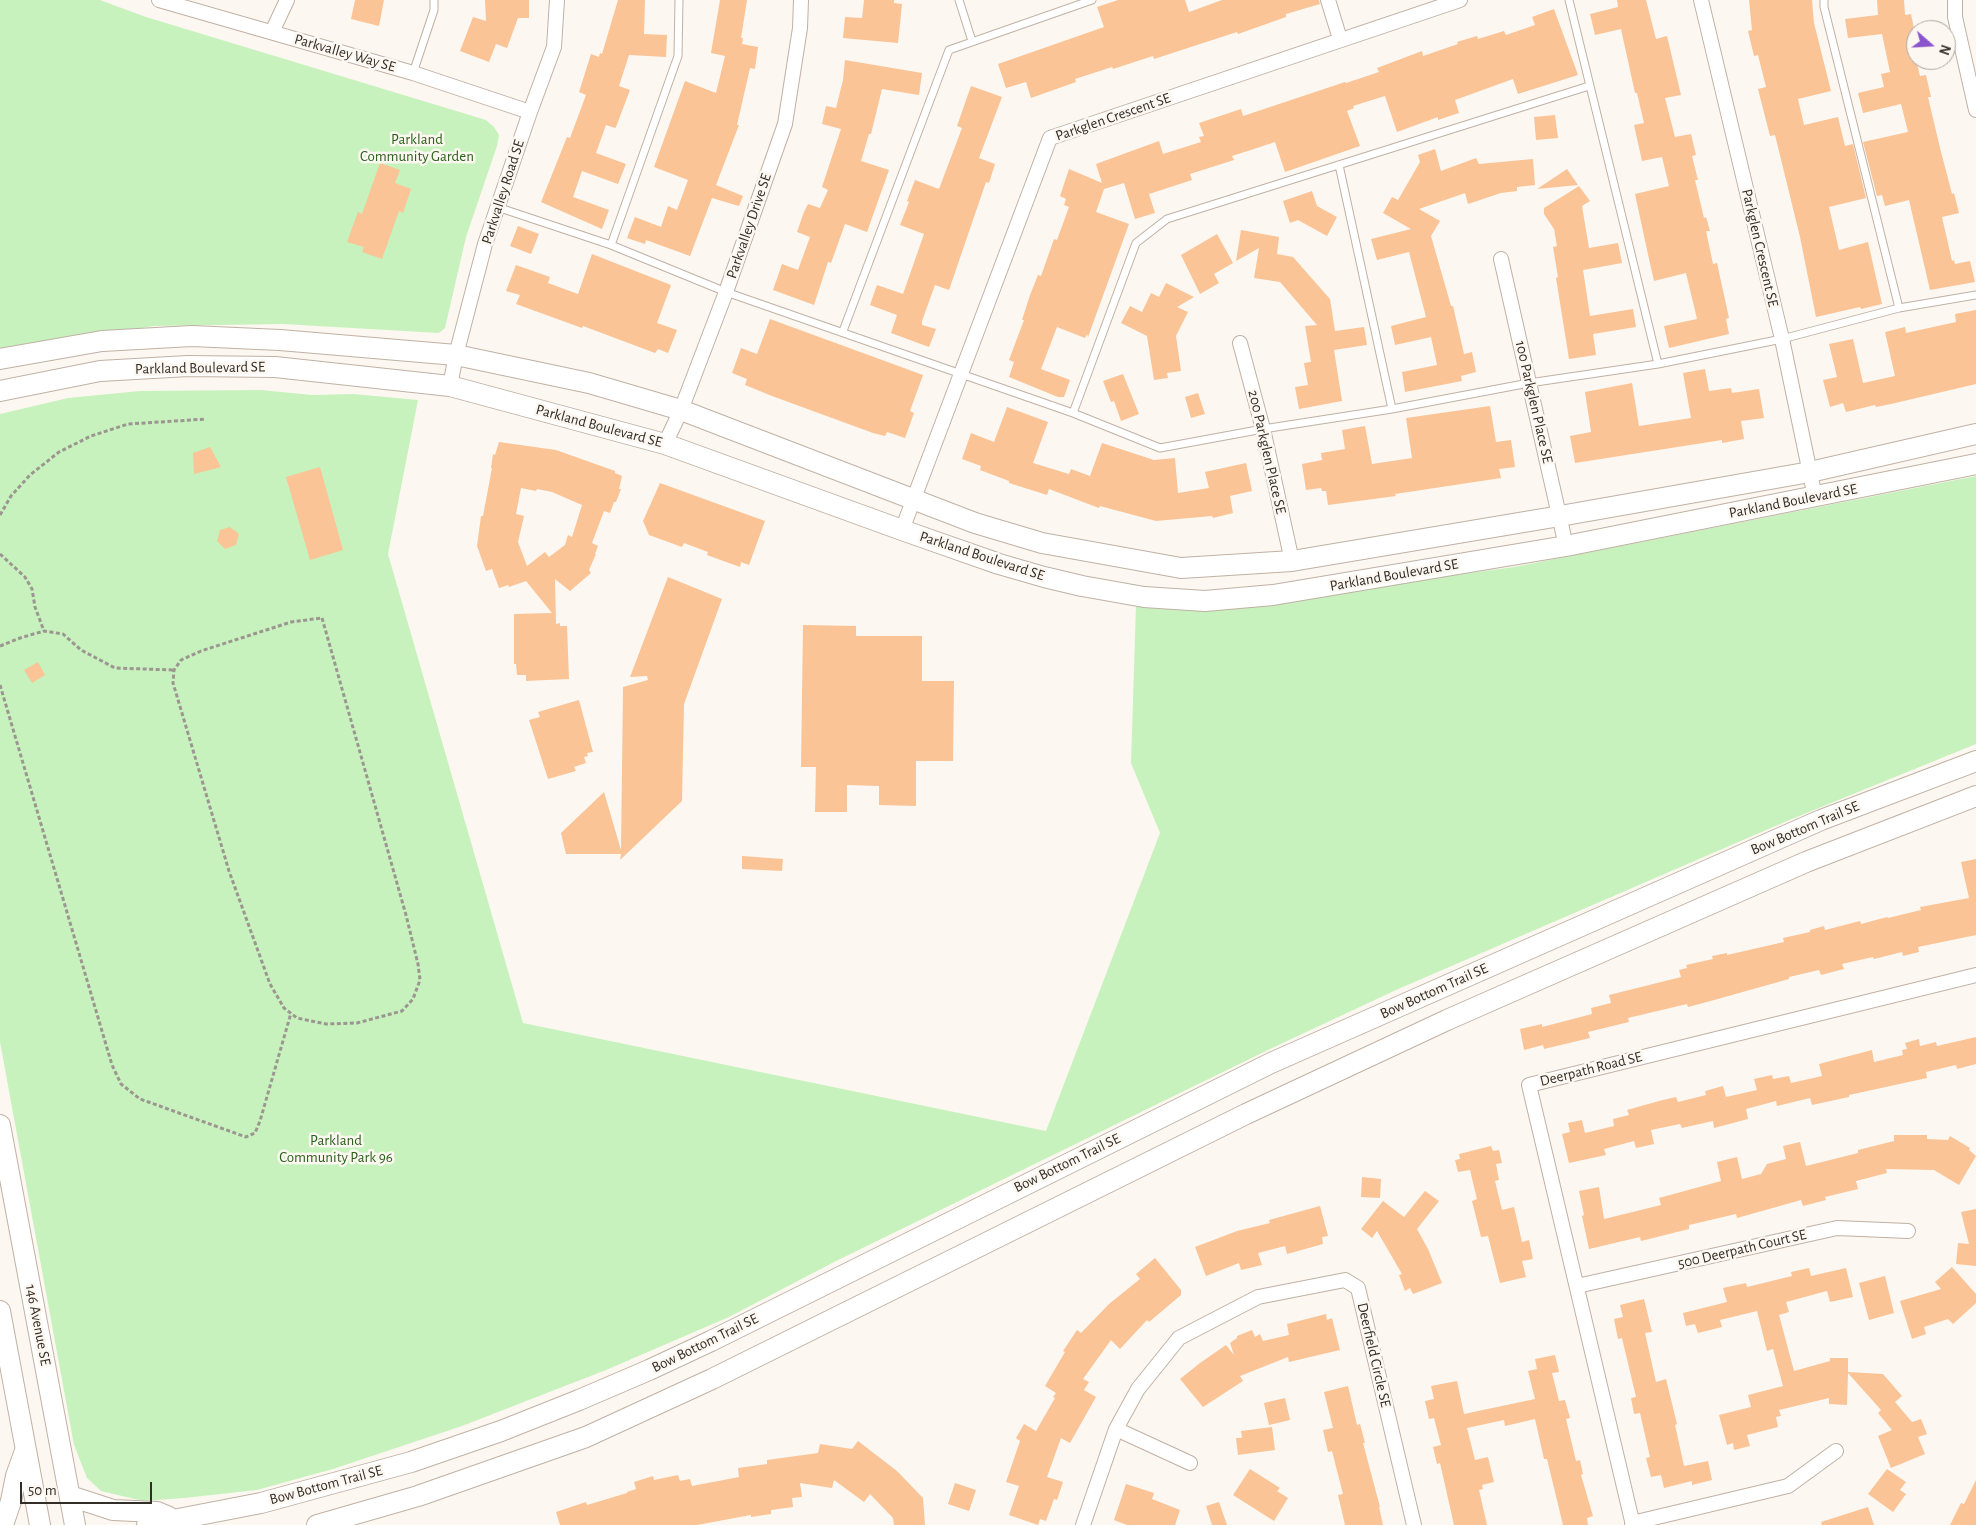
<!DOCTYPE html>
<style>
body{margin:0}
#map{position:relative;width:1976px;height:1525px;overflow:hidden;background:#fdf7f1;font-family:"Alegreya Sans",sans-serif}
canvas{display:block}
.north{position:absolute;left:1906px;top:20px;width:50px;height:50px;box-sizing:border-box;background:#fdf7f1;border:1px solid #aca6a1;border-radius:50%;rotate:109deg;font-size:14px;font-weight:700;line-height:20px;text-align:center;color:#332d28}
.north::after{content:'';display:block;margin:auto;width:18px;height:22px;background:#8c55cc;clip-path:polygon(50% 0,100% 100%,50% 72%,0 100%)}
.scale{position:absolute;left:20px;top:1482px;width:132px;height:22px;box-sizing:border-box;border:2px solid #332d28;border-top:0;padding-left:6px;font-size:15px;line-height:18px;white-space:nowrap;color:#332d28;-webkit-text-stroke:4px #fdf7f1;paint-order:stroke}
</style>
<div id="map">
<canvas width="1976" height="1525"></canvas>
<div class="north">N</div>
<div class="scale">50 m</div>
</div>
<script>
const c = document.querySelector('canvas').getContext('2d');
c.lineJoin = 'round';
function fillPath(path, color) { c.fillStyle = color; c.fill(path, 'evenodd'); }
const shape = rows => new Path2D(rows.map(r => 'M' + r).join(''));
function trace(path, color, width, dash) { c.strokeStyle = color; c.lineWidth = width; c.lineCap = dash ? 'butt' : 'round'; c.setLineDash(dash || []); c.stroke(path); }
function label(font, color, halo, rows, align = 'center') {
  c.font = font + ' "Alegreya Sans",sans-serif'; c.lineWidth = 5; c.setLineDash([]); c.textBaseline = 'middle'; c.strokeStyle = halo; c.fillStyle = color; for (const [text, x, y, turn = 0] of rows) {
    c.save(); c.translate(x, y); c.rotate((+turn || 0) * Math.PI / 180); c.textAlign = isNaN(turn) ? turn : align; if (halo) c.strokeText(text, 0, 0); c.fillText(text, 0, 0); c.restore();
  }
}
const green = shape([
 [0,0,100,0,146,17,486,120,494,127,499,135,497,146,466,237,445,328,439,333,283,324,154,326,0,350],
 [261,390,312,395,353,394,418,400,388,554,523,1023,1046,1131,1160,833,1131,763,1136,605,1266,601,1514,567,1976,476,1976,744,1787,821,1396,990,1270,1049,834,1262,729,1317,606,1370,462,1426,333,1469,257,1490,184,1498,143,1501,101,1491,87,1478,74,1445,0,1042,0,414,68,398,140,391]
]);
const building = shape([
 [355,0,384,0,379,26,351,19],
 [485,0,529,0,529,18,518,18,507,48,496,44,489,62,460,51,473,17,486,21],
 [618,0,645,0,644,34,667,35,666,57,629,55,619,86,630,90,616,127,615,128,606,125,596,153,626,164,618,184,582,171,573,197,609,210,602,229,541,202,567,137,570,138,586,95,579,92,591,54,599,57,600,53,602,54],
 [720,0,747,0,741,38,743,38,742,44,758,47,755,69,750,68,737,125,739,125,716,185,743,196,739,206,712,198,690,256,646,240,645,244,627,238,635,217,661,227,668,206,677,210,688,180,654,167,685,81,716,93,725,56,711,53],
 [864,0,894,0,894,3,902,4,898,43,843,38,845,17,862,18],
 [1118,0,1185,0,1189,12,1222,0,1319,0,1320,4,1286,14,1286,17,1238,34,1237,32,1154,59,1153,56,1113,69,1112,67,1075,79,1076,82,1031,98,1026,82,1006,88,998,64,1104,27,1097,7],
 [1617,0,1646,0,1656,39,1667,36,1681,95,1665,98,1675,137,1691,134,1696,155,1692,156,1698,180,1695,180,1704,218,1706,217,1710,231,1706,231,1713,264,1717,263,1729,318,1726,319,1729,334,1669,348,1664,326,1697,319,1686,273,1654,281,1649,259,1635,194,1669,186,1662,157,1642,161,1634,125,1644,123,1637,93,1635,93,1621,29,1595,35,1590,14,1618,7],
 [1749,0,1812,0,1814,23,1831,91,1798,99,1804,125,1838,117,1845,146,1853,144,1866,198,1829,207,1839,250,1868,242,1882,304,1861,309,1860,307,1816,317,1800,237,1775,135,1770,136,1758,89,1766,87,1758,55,1754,56,1748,31,1752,30],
 [1877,0,1904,0,1905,15,1911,14,1916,38,1912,39,1916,60,1920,76,1926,75,1931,97,1928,97,1940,148,1952,194,1954,193,1959,213,1942,217,1952,261,1954,260,1955,264,1970,261,1975,282,1930,290,1909,200,1885,206,1882,195,1877,196,1863,142,1908,132,1901,104,1863,113,1858,93,1884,87,1881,74,1890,72,1882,34,1848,38,1845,19,1878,15],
 [1554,9,1578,75,1518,94,1513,79,1455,100,1459,113,1438,120,1438,117,1397,132,1385,96,1353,106,1354,108,1347,111,1360,146,1285,172,1275,142,1257,148,1232,156,1234,160,1190,174,1192,180,1149,194,1155,213,1135,219,1124,183,1104,189,1096,212,1129,224,1088,337,1087,334,1085,338,1057,327,1041,369,1070,380,1064,397,1058,397,1009,377,1014,362,1009,360,1024,320,1022,320,1030,295,1038,275,1041,276,1054,239,1057,240,1069,207,1064,205,1066,199,1060,196,1069,169,1102,183,1096,164,1159,141,1163,154,1201,142,1199,137,1204,136,1199,123,1241,109,1243,116,1345,82,1346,83,1379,72,1377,68,1422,51,1423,56,1458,44,1457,42,1477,36,1478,39,1504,31,1506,35,1535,25,1532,17],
 [845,60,922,73,919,95,882,89,871,134,869,134,861,161,889,170,867,232,845,224,831,263,828,262,814,305,773,290,782,264,798,270,810,237,797,232,804,212,808,204,820,208,828,190,822,187,841,129,822,124,826,106,836,108,843,80],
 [971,86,1002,97,979,158,995,164,989,183,986,182,949,290,935,285,922,321,922,325,936,329,929,347,891,333,897,315,870,305,877,285,903,294,924,234,900,225,909,202,907,201,915,180,939,189,962,128,957,126],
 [1555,115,1558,138,1536,140,1534,117],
 [1435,149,1441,171,1476,158,1479,164,1533,159,1535,185,1517,187,1517,191,1501,193,1468,204,1465,193,1419,209,1440,221,1431,236,1451,306,1453,306,1464,354,1472,352,1476,372,1461,376,1462,381,1405,392,1402,372,1437,365,1431,337,1395,345,1391,326,1426,317,1409,252,1377,260,1371,239,1411,229,1383,213,1392,197,1398,200,1420,162,1418,155],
 [380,163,400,170,395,183,411,189,403,213,399,211,382,259,362,252,364,247,347,242,358,212,362,214],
 [1567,169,1578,185,1537,189],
 [1579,186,1590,201,1582,206,1589,248,1618,243,1622,263,1583,270,1590,316,1633,309,1636,327,1593,334,1596,355,1569,359,1556,278,1558,277,1553,247,1557,246,1554,229,1544,214,1544,208],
 [1312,191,1317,206,1337,217,1327,236,1298,220,1290,223,1283,201],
 [518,226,539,234,531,254,510,246],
 [1241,230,1279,237,1277,254,1293,257,1330,299,1335,331,1364,327,1367,345,1334,350,1342,401,1299,409,1295,387,1308,385,1304,363,1311,362,1305,326,1317,325,1280,282,1254,278,1259,248,1236,261],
 [1217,234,1233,263,1214,274,1219,283,1200,294,1181,255],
 [592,254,671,285,657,323,677,330,668,353,658,349,655,353,583,326,582,328,516,304,520,295,506,291,516,265,550,277,548,283,578,294],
 [1166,283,1194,297,1177,307,1188,312,1176,336,1181,371,1167,373,1168,378,1154,380,1147,336,1121,323,1130,306,1142,312,1151,293,1159,297],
 [1976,310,1976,384,1891,404,1876,407,1875,405,1846,412,1843,403,1830,407,1823,380,1837,377,1829,344,1853,339,1863,383,1895,376,1885,332,1905,327,1906,333,1956,322,1955,314],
 [770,319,923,375,910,411,914,413,905,438,887,432,885,436,873,433,772,396,745,385,747,379,732,373,741,348,757,354],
 [1705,369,1709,391,1731,388,1732,393,1759,389,1764,418,1741,421,1744,439,1722,443,1722,440,1575,463,1570,436,1591,432,1585,392,1632,383,1639,426,1691,418,1683,373],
 [1123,374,1139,414,1121,421,1114,401,1111,402,1103,381],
 [1198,393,1205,414,1191,418,1185,397],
 [1490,406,1496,442,1511,440,1515,467,1499,469,1501,478,1395,494,1396,496,1328,505,1326,491,1322,491,1321,488,1306,490,1302,464,1322,460,1321,453,1345,449,1342,430,1365,426,1372,464,1412,458,1406,418],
 [1007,407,1048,422,1033,463,1069,474,1071,469,1090,476,1102,443,1154,460,1175,458,1178,493,1209,488,1205,472,1246,463,1252,491,1230,496,1233,513,1213,518,1212,516,1156,521,1100,506,1099,508,1049,489,1047,495,1009,483,1009,481,980,470,981,466,962,459,971,433,994,442],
 [499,442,556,450,615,471,615,473,622,476,619,489,621,489,616,502,614,502,610,513,604,511,592,543,598,546,595,554,596,554,589,570,591,573,570,591,555,579,556,624,560,623,560,626,567,626,569,679,526,681,526,675,517,675,516,664,514,664,514,614,552,613,526,581,509,587,508,585,499,588,492,569,486,571,477,546,481,516,483,516,492,468,491,468,493,454,495,455],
 [521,488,536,491,537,489,552,492,582,505,572,537,568,535,565,545,549,557,545,552,527,566,518,542,524,516,516,514],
 [210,447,221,467,194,474,193,453],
 [320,467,343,550,310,560,286,477],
 [660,483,765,521,749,565,741,562,740,567,707,555,708,552,684,543,682,547,649,535,643,521],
 [230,527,239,534,236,545,225,549,217,541,220,530],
 [668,577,722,599,684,704,682,801,620,860,621,854,566,854,561,833,604,792,621,850,623,687,648,680,647,676,630,677],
 [803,625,856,626,856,636,922,636,922,681,954,681,953,761,916,761,916,806,879,805,879,786,847,785,847,812,815,812,816,767,801,767],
 [38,662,45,675,32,683,24,670],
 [579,700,593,752,587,753,588,756,584,757,586,763,574,767,576,771,548,779,529,720,540,717,538,712],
 [742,856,783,859,782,871,742,869],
 [1976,859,1976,935,1918,947,1919,952,1903,956,1902,952,1874,959,1873,957,1842,964,1844,969,1821,975,1819,970,1789,977,1789,979,1707,1002,1688,1007,1687,1004,1628,1018,1629,1022,1588,1032,1590,1038,1544,1049,1543,1045,1524,1050,1520,1029,1542,1024,1542,1027,1592,1014,1591,1008,1611,1003,1609,995,1681,977,1679,970,1687,968,1686,965,1713,959,1712,956,1727,953,1727,955,1784,942,1783,938,1810,932,1810,930,1824,926,1825,930,1860,921,1861,924,1887,917,1888,918,1921,910,1920,907,1969,898,1961,862],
 [1976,1037,1976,1064,1957,1069,1956,1065,1926,1072,1927,1078,1849,1095,1849,1097,1812,1105,1810,1098,1777,1106,1776,1101,1746,1109,1748,1119,1714,1128,1713,1121,1682,1128,1680,1124,1651,1130,1654,1144,1636,1148,1634,1141,1604,1149,1606,1155,1569,1163,1562,1134,1570,1132,1568,1123,1582,1120,1585,1133,1614,1126,1613,1119,1629,1115,1627,1110,1659,1101,1676,1097,1678,1102,1706,1095,1705,1091,1723,1086,1726,1097,1757,1090,1754,1079,1772,1075,1773,1079,1789,1076,1791,1083,1822,1076,1819,1064,1853,1055,1872,1050,1874,1062,1903,1055,1902,1050,1907,1049,1905,1043,1919,1039,1920,1046,1936,1042,1937,1046],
 [1894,1135,1927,1135,1927,1139,1948,1140,1950,1136,1970,1148,1969,1150,1976,1156,1959,1185,1934,1170,1886,1169,1887,1173,1856,1181,1858,1189,1825,1197,1826,1200,1803,1206,1801,1200,1737,1218,1736,1214,1689,1225,1689,1229,1641,1241,1640,1237,1589,1249,1582,1216,1584,1215,1579,1191,1599,1187,1604,1219,1661,1205,1659,1198,1721,1181,1717,1162,1737,1157,1742,1179,1761,1174,1767,1164,1786,1159,1783,1146,1800,1142,1806,1166,1858,1153,1858,1150,1894,1141],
 [1491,1146,1493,1151,1499,1150,1502,1163,1496,1164,1499,1180,1495,1181,1502,1210,1514,1207,1522,1242,1529,1240,1533,1259,1522,1261,1526,1277,1500,1283,1488,1236,1481,1237,1472,1201,1477,1199,1470,1170,1458,1172,1455,1160,1460,1159,1459,1154],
 [1362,1177,1381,1179,1380,1198,1361,1197],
 [1425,1191,1439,1201,1417,1229,1428,1249,1442,1283,1413,1294,1410,1288,1405,1291,1399,1275,1402,1274,1377,1231,1372,1238,1361,1229,1383,1201,1404,1217],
 [1320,1206,1328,1236,1322,1237,1323,1244,1287,1254,1285,1246,1258,1253,1262,1265,1241,1270,1239,1263,1206,1276,1195,1247,1237,1231,1270,1223,1269,1220],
 [1976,1209,1976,1266,1956,1264,1958,1243,1969,1244,1961,1212],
 [1155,1258,1181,1290,1181,1295,1149,1322,1147,1320,1120,1349,1111,1340,1083,1379,1089,1382,1084,1390,1096,1397,1070,1443,1061,1438,1047,1477,1063,1482,1057,1500,1054,1499,1046,1521,1040,1519,1038,1525,1009,1515,1019,1486,1006,1482,1020,1441,1016,1438,1024,1424,1036,1431,1055,1398,1053,1397,1056,1393,1045,1386,1065,1352,1063,1351,1077,1330,1081,1333,1109,1304,1140,1279,1136,1274],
 [1952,1267,1976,1294,1976,1303,1953,1324,1948,1319,1924,1327,1926,1334,1912,1339,1900,1301,1941,1289,1935,1282],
 [1809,1268,1811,1276,1846,1268,1853,1297,1830,1302,1827,1291,1786,1302,1789,1312,1779,1315,1794,1371,1830,1361,1830,1358,1848,1358,1848,1372,1883,1374,1902,1396,1895,1402,1912,1422,1921,1419,1927,1434,1918,1437,1925,1454,1891,1468,1878,1436,1892,1430,1878,1413,1881,1410,1848,1373,1847,1405,1829,1404,1829,1398,1779,1410,1781,1416,1776,1417,1778,1427,1747,1435,1750,1446,1734,1450,1733,1443,1727,1445,1719,1415,1751,1407,1748,1395,1783,1386,1773,1349,1767,1351,1757,1311,1720,1320,1722,1327,1698,1333,1695,1324,1686,1326,1683,1313,1727,1302,1723,1288,1746,1283,1747,1287,1792,1276,1791,1272],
 [1885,1276,1894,1313,1869,1320,1859,1283],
 [1644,1299,1652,1332,1645,1333,1656,1382,1666,1379,1677,1424,1675,1425,1684,1466,1708,1461,1712,1480,1692,1485,1692,1481,1664,1488,1661,1475,1651,1477,1646,1458,1650,1457,1640,1413,1634,1414,1631,1398,1636,1397,1622,1338,1618,1339,1614,1319,1623,1317,1620,1305],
 [1326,1314,1327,1320,1332,1318,1340,1350,1289,1362,1288,1357,1240,1376,1243,1381,1203,1407,1180,1379,1200,1363,1226,1345,1234,1355,1230,1343,1237,1338,1237,1336,1252,1330,1255,1337,1260,1334,1263,1341,1289,1335,1287,1324],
 [1555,1355,1559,1372,1552,1373,1559,1401,1565,1400,1570,1418,1566,1419,1576,1461,1580,1460,1583,1474,1581,1475,1593,1516,1587,1518,1588,1525,1563,1525,1547,1459,1544,1459,1535,1419,1505,1426,1504,1420,1467,1428,1475,1460,1488,1457,1494,1482,1482,1485,1483,1489,1479,1490,1487,1525,1454,1525,1440,1463,1437,1464,1433,1447,1441,1445,1434,1418,1429,1419,1425,1401,1434,1399,1431,1386,1457,1381,1464,1414,1535,1399,1528,1371,1537,1369,1535,1359],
 [1348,1386,1357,1425,1360,1424,1365,1443,1363,1443,1380,1507,1379,1507,1383,1525,1345,1525,1338,1495,1343,1494,1332,1451,1328,1452,1323,1430,1333,1428,1324,1392],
 [1285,1398,1290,1420,1269,1425,1264,1403],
 [1272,1427,1275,1450,1238,1455,1236,1438,1242,1438,1241,1431],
 [858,1441,897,1471,923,1498,925,1525,894,1525,893,1518,870,1494,864,1502,834,1480,832,1488,800,1483,802,1497,792,1498,793,1507,771,1510,771,1514,751,1517,751,1515,697,1525,560,1525,556,1512,586,1502,587,1505,627,1493,627,1492,636,1489,634,1482,653,1476,654,1480,678,1475,680,1481,690,1479,692,1486,739,1477,738,1468,767,1464,767,1460,818,1453,820,1444,852,1449],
 [1250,1469,1280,1488,1277,1491,1288,1498,1274,1521,1233,1495],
 [1887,1469,1906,1482,1900,1490,1906,1494,1893,1512,1868,1494],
 [1976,1480,1976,1525,1950,1525,1961,1503,1964,1504],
 [955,1483,976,1490,969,1511,948,1504],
 [1126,1484,1154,1493,1152,1499,1180,1510,1175,1525,1127,1525,1114,1520],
 [1219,1502,1227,1525,1212,1525,1206,1506],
 [1868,1507,1874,1525,1822,1525,1821,1522]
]);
const path = shape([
 [0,515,11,496,30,475,59,452,91,436,128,424,206,419],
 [0,554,25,577,32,589,35,607,44,631],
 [322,618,406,915,418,964,420,980,413,999,402,1011,357,1023,326,1024,297,1018,284,1008,270,984,229,871,173,683,174,670,181,660,201,651,291,622,322,618],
 [0,646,20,638,44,631,63,634,81,650,115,668,174,670],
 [0,685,112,1065,121,1084,140,1099,246,1137,255,1133,260,1121,291,1013]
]);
const lane = shape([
 [959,0,972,41],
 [1569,0,1658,364],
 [1824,0,1824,7,1899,308],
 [413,73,434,10,434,0],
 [1339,165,1392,409],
 [497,207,611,245,726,292,1073,413,1160,448,1263,429,1392,409,1529,383,1658,364,1782,339,1899,308,1976,295],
 [611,245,678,56,679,0],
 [843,331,949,50,1092,0],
 [1073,413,1136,243,1167,219,1589,86]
]);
const street = shape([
 [159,0,413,73,530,112],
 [1328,0,1340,39],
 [1701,0,1782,339,1815,497],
 [1955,0,1955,17,1976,110],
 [272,32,287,0],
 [1501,259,1566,546],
 [1240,343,1263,429,1292,561],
 [450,386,456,355,485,244,530,112,554,47,557,0],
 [665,444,681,410,726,292,785,124,800,28,801,0],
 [902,530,1050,138,1460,0],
 [1577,1286,1837,1228,1908,1231],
 [1116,1429,1190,1463],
 [1632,1523,1788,1486,1836,1451],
 [1083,1525,1116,1429,1138,1389,1179,1338,1258,1297,1345,1280,1358,1288,1414,1525],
 [1633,1525,1529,1085,1976,975]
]);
const secondary = shape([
 [0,359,102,341,192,336,280,340,456,355,589,383,681,410,975,523,1042,543,1181,568,1292,561,1560,516,1810,472,1976,434],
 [0,391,100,371,188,366,275,367,450,386,665,444,902,530,999,564,1044,577,1082,586,1144,597,1205,601,1273,595,1566,546,1976,464],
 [0,1125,75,1525],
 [0,1311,40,1525],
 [70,1496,113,1510,157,1512,169,1517],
 [3,1525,11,1501,16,1476,25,1451],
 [147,1525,261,1503,411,1462,501,1431,579,1400,649,1370,711,1341,1271,1063,1821,820,1976,761],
 [317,1525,418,1496,586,1437,712,1379,1246,1114,1447,1020,1806,862,1976,796]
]);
const streetNames = [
 ["Parkvalley Way SE",345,53,16],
 ["Parkglen Crescent SE",1113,117,-19],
 ["Parkvalley Road SE",503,192,-72],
 ["Parkvalley Drive SE",749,226,-71],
 ["Parkglen Crescent SE",1760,248,77],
 ["Parkland Boulevard SE",200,368,-1],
 ["100 Parkglen Place SE",1534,402,77],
 ["Parkland Boulevard SE",599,426,15],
 ["200 Parkglen Place SE",1267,452,77],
 ["Parkland Boulevard SE",1793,501,-11],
 ["Parkland Boulevard SE",982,556,18],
 ["Parkland Boulevard SE",1394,575,-10],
 ["Bow Bottom Trail SE",1805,828,-23],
 ["Bow Bottom Trail SE",1434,991,-24],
 ["Deerpath Road SE",1591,1069,-14],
 ["Bow Bottom Trail SE",1067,1163,-26],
 ["500 Deerpath Court SE",1742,1249,-13],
 ["146 Avenue SE",38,1325,79],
 ["Bow Bottom Trail SE",705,1343,-26],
 ["Deerfield Circle SE",1374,1355,77],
 ["Bow Bottom Trail SE",326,1485,-15]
];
const parkNames = [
 ["Parkland",417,139],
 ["Community Garden",417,156],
 ["Parkland",336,1140],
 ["Community Park 96",336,1157]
];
fillPath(green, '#c7f2bd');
fillPath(building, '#fac496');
trace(lane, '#c0b1a4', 9);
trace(street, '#c0b1a4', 16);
trace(secondary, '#c0b1a4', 22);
trace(path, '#9c9690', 3, [4, 2.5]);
trace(lane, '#fff', 7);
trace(street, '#fff', 14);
trace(secondary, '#fff', 20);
label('15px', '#332d28', '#fdf7f1', streetNames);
label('15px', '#2b611c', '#fdf7f1', parkNames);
</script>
